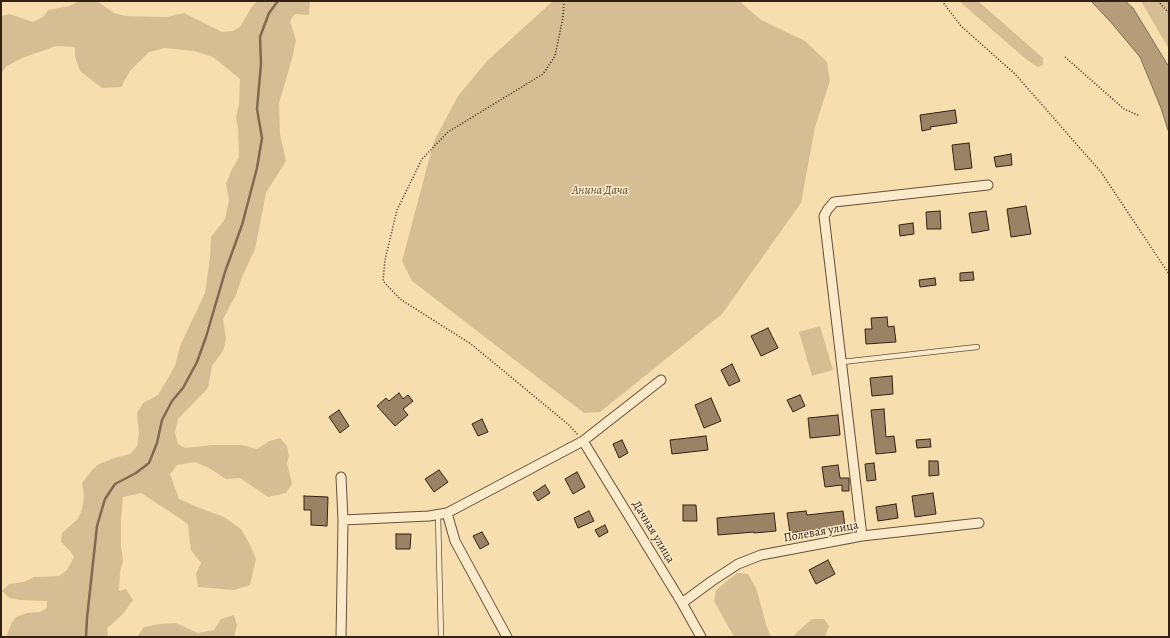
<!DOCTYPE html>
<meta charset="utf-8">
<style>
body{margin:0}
#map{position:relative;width:1170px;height:638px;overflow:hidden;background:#f7deae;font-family:Alegreya,serif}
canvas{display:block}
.frame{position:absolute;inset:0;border:2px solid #342013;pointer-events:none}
</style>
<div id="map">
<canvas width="1170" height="638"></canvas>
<div class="frame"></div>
</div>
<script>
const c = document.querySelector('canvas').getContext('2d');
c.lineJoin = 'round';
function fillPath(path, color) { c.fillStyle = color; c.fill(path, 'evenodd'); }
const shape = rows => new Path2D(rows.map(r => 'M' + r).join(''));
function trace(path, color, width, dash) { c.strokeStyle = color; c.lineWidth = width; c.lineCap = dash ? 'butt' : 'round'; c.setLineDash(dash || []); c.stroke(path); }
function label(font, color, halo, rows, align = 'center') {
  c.font = font + ' Alegreya,serif'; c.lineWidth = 3; c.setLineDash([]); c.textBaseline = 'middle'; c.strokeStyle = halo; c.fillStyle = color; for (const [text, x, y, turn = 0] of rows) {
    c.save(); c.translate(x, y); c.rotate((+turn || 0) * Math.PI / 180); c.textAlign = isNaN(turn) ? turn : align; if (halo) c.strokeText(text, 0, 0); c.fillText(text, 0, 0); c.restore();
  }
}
const green = shape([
 [80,1,97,1,114,13,126,16,167,17,184,13,222,32,233,31,240,27,251,8,257,1,310,1,309,15,295,14,290,21,296,40,292,59,279,103,280,134,286,161,266,193,255,249,242,277,236,295,223,319,226,339,223,351,212,366,208,388,178,419,175,433,178,444,185,448,213,445,241,445,257,449,270,441,280,438,287,446,289,456,287,463,292,484,286,493,268,497,240,478,226,479,209,468,195,462,177,465,170,474,179,499,197,507,224,517,241,529,249,543,256,559,250,585,234,590,198,587,196,574,201,563,191,550,188,525,184,521,141,493,123,497,121,521,121,545,123,561,120,572,119,591,126,589,133,600,122,615,107,628,108,637,7,637,7,635,11,624,16,617,27,613,40,612,47,608,47,601,20,600,9,598,2,591,9,584,24,582,34,577,59,576,67,570,74,557,70,551,61,542,62,533,78,519,82,509,84,496,82,483,93,469,99,464,114,458,130,454,137,446,139,433,137,413,143,403,158,395,168,378,175,366,180,346,205,293,210,258,211,237,225,219,229,200,226,184,232,169,239,157,238,128,236,118,239,104,240,79,213,57,194,51,165,48,149,52,130,71,121,87,102,88,80,71,75,57,75,47,56,46,22,58,7,66,1,73,1,16,9,14,33,22,43,17,48,10,69,6],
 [553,1,739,1,761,20,805,41,827,62,830,81,815,127,801,203,722,314,600,412,584,413,412,281,402,261,434,141,458,96,487,61],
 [959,1,978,1,1043,58,1043,65,1038,67,1027,60],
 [1143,1,1168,1,1169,2,1169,49,1142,3],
 [820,326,833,370,812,376,799,332],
 [737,573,748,574,756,588,767,627,771,637,734,637,714,601,716,590],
 [234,615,237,625,234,637,137,637,144,627,159,624,176,623,198,633,214,630,221,619],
 [812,619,824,619,829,626,825,637,793,637,797,632]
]);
const water = shape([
 [1091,1,1125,1,1133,8,1169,67,1169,133,1161,108,1140,57,1109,20,1091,1]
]);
const stream = shape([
 [86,637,87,618,97,526,105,499,115,484,136,473,149,463,157,443,162,420,172,401,183,388,197,362,206,337,225,272,242,225,257,168,262,138,257,109,261,64,260,37,269,13,278,1]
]);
const building = shape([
 [955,110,957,123,930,127,931,129,922,131,920,115,955,110],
 [969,143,972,168,955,170,952,145,969,143],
 [1011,154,1012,165,996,167,994,157,1011,154],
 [1026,206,1031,234,1011,237,1007,209,1026,206],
 [940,211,941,229,927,229,926,212,940,211],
 [986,211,989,230,972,233,969,213,986,211],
 [913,223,914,234,900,236,899,225,913,223],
 [973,272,974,280,960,281,960,273,973,272],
 [935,278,936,285,920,287,919,280,935,278],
 [887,317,888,327,894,326,896,342,866,344,865,329,872,329,871,318,887,317],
 [768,328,778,348,761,356,751,336,768,328],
 [732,364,740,381,729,386,721,370,732,364],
 [892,376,893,394,872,396,870,378,892,376],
 [399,393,403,399,408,395,413,401,403,409,408,415,395,426,377,406,386,398,389,401,399,393],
 [800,395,805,406,793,412,787,400,800,395],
 [711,398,721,421,704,428,695,405,711,398],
 [884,409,886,437,894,436,896,452,876,454,871,410,884,409],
 [339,410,349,426,340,433,329,417,339,410],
 [838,415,840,435,810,438,808,418,838,415],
 [482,419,488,432,478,436,472,424,482,419],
 [706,436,708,450,672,454,670,440,706,436],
 [930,439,931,447,917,448,916,440,930,439],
 [622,440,628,453,619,458,613,444,622,440],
 [929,461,938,461,939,475,929,476,929,461],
 [874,463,876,480,867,481,865,464,874,463],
 [838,465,840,478,849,478,849,491,842,491,842,485,825,487,822,467,838,465],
 [439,470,448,482,434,492,425,479,439,470],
 [577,472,585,487,573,494,565,479,577,472],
 [545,485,550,493,538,501,533,493,545,485],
 [933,493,936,514,915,517,912,496,933,493],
 [304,496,328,497,327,526,311,525,311,510,304,510,304,496],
 [896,504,898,518,878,521,876,507,896,504],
 [683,505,696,505,697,521,683,521,683,505],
 [589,511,594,521,578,528,574,518,589,511],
 [806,511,807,515,843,511,845,527,820,530,820,529,790,533,787,513,806,511],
 [774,513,776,531,754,533,754,532,718,535,717,518,774,513],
 [605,525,608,532,599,537,595,530,605,525],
 [482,532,489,544,480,549,473,536,482,532],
 [396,534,411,534,410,549,396,549,396,534],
 [828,560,835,574,816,584,809,570,828,560]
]);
const path = shape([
 [564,1,563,17,555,56,543,74,448,132,422,159,397,210,385,260,383,281,400,299,471,344,569,425,578,435],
 [942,1,961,26,1015,74,1101,172,1169,274],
 [1158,1,1169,13],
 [1065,57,1124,109,1140,116]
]);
const lane = shape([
 [842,362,977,347],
 [438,515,441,637]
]);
const street = shape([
 [583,441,682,603,701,637],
 [341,477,343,520,341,637],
 [447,513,455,541,507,637],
 [343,520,429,516,447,513,583,441,661,380],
 [862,536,824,216,828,209,834,202,988,185],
 [682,603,712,581,738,564,761,555,862,536,979,523]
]);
const parkNames = [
 ["Анина Дача",600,191]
];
const streetNames = [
 ["Дачная улица",653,532,59],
 ["Полевая улица",821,532,-10]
];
fillPath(green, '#d6be94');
fillPath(water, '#b59d79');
trace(water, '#816b50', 1);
trace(stream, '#816b50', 2.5);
fillPath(building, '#998364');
trace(building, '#342013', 1);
trace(lane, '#65503a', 6);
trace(street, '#65503a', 11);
trace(path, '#342013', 1.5, [1, 2]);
trace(lane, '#faeaca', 4.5);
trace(street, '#faeaca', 9);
label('italic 12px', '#5c4833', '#faeaca', parkNames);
label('12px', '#342013', '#faeaca', streetNames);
</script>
